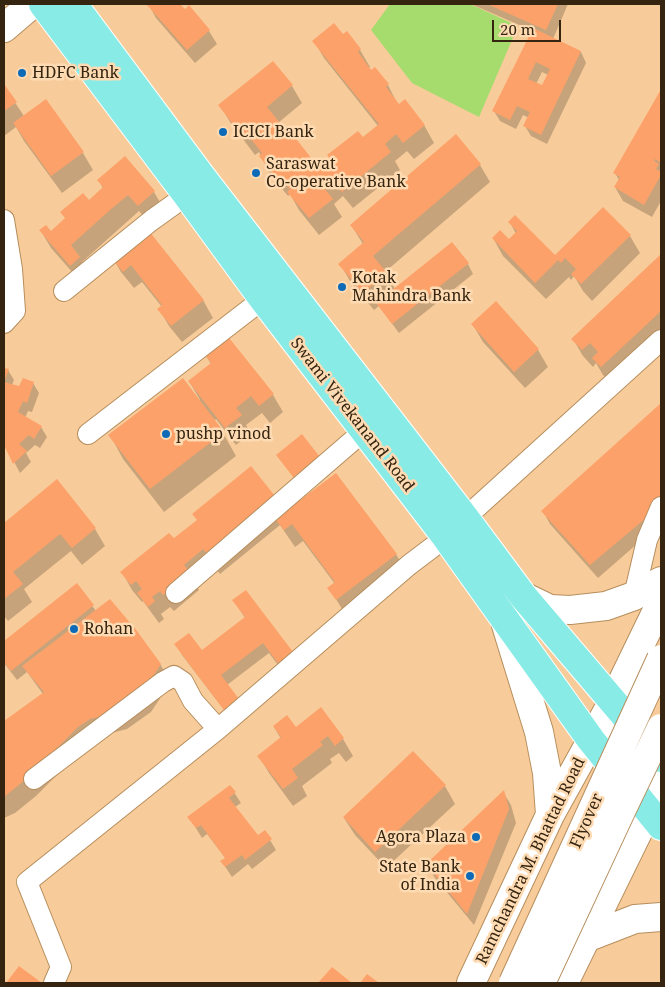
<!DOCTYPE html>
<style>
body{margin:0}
#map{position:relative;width:665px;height:987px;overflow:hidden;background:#f8cc9a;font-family:"Noto Serif",serif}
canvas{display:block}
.frame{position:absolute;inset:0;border:5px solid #342410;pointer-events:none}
.scale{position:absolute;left:492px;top:20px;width:69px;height:22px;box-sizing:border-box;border:2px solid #342410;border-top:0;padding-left:6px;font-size:15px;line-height:18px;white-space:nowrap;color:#342410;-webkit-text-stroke:4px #fedbb3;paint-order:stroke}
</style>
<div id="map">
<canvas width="665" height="987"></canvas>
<div class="frame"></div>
<div class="scale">20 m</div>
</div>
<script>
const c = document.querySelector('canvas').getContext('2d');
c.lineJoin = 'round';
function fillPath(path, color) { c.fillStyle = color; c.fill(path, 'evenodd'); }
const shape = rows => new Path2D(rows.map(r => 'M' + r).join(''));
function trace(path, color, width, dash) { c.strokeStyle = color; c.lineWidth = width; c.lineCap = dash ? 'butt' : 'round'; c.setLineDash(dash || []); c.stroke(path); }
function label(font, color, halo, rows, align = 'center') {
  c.font = font + ' "Noto Serif",serif'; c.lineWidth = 5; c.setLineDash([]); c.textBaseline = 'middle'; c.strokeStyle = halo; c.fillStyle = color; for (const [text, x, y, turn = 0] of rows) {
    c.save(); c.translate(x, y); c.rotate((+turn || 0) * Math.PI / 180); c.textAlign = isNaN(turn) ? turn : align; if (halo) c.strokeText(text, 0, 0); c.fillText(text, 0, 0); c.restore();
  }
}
const green = shape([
 [390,4,470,4,518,26,479,117,412,83,371,30]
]);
const shadow = shape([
 [150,4,179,4,185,11,209,31,217,44,195,63,156,18,149,5],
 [471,4,568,4,553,39,581,52,586,63,547,144,531,136,525,126,529,118,523,115,516,129,500,121,494,111,533,31],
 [542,72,548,75,542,87,536,84],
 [343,36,360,50,370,67,369,68,388,85,397,103,424,125,434,143,414,159,407,151,395,161,400,170,353,208,343,196,334,204,342,217,319,235,299,210,290,194,288,196,270,174,259,152,255,155,230,122,220,105,273,62,292,86,302,103,278,123,319,170,378,126,324,58,314,41],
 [327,182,329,184,319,192,318,190],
 [4,86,24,116,45,101,83,153,93,170,62,193,24,141,16,127,4,136],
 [660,92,661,201,652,217,623,201,615,187,619,180,615,173],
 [456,136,480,165,490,182,385,272,395,289,468,264,473,274,399,333,379,306,374,310,350,281,340,264,363,244,351,225],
 [99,180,154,192,164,209,149,223,139,211,82,262,89,275,81,282,51,248,41,231,51,232,89,202,103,189],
 [510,222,555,256,630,236,640,253,592,301,583,291,574,276,571,280,569,277,546,299,503,256,493,238,509,241,516,234],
 [111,255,203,300,213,318,182,342,169,326,159,309,162,307,142,282,134,288,121,272],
 [661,256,661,337,612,384,603,375,596,363,593,367,583,356,573,339],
 [473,325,538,350,548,367,525,388,483,342],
 [226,335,273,395,283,412,270,423,262,413,246,425,251,433,236,445,216,419,214,421,223,433,236,456,164,512,123,459,110,435,200,400,189,381,211,364,204,353],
 [4,369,8,370,14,380,12,385,20,387,33,383,39,393,32,412,28,411,25,418,41,427,47,437,40,448,35,445,26,453,31,462,20,473,4,443],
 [661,406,661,523,598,578,550,524,543,511],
 [57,481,95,529,105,546,82,565,71,551,24,589,32,602,8,621,4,616,4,524],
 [278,502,396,554,406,572,347,617,329,588,335,584,303,541,295,547,280,525,220,574,214,566,194,582,199,590,174,611,170,607,161,614,164,619,159,623,143,601,142,602,132,590,122,572,173,540],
 [77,585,96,611,160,664,171,682,151,712,127,729,100,736,88,744,36,796,15,813,4,818,4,723,43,694,27,672,17,680,4,663,4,643],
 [234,601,292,652,284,673,269,653,227,685,231,719,182,655,176,644,202,651,245,618],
 [321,709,343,739,353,756,346,762,339,753,330,759,332,763,302,786,307,796,293,806,269,773,259,756,281,739,274,727,295,728],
 [230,786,241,803,235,807,258,837,270,840,276,850,252,869,248,864,232,877,222,862,226,859,207,834,202,838,189,817],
 [445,786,455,804,386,868,355,835,344,818],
 [503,792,511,805,516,823,474,925,435,878,427,865]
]);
const building = shape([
 [148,4,180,4,185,9,189,5,210,30,187,50,147,5],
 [487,4,558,4,546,30],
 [334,23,343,34,347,31,361,49,358,52,371,70,375,67,389,84,386,87,399,104,405,99,425,125,403,143,396,134,385,144,391,152,342,192,332,180,323,187,333,199,309,218,287,192,290,189,280,177,277,179,259,156,262,153,248,135,244,138,218,105,273,61,293,85,267,107,288,133,290,131,319,168,330,159,327,155,358,131,363,137,379,124,312,41],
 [533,28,581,51,541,135,523,126,530,112,517,106,510,120,492,111],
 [536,62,550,69,542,85,528,79],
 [4,84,17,102,4,111],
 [660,91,661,91,661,163,655,159,654,161,659,164,656,169,661,172,661,175,644,205,614,187,620,177,613,173],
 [46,99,84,152,51,176,13,123],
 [456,134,481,164,373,256,387,273,363,293,338,264,364,242,350,225],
 [125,156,155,191,138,206,128,195,110,210,71,245,80,257,70,266,39,230,46,225,51,231,65,218,60,212,83,193,89,200,103,187,97,180],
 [603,207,631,235,581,284,571,274,576,269,565,258,561,263,558,260,535,283,492,238,500,230,509,239,517,231,508,222,515,215,555,255],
 [145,226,204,300,171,326,157,309,162,305,131,265,123,272,109,255],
 [452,242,469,263,392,324,376,303],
 [661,254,661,311,601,367,592,358,598,352,590,343,582,350,571,339],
 [496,301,539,349,514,372,471,324],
 [226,334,274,394,259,406,251,396,236,408,242,415,225,428,188,381,211,363,203,352],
 [4,368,9,369,4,382,19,386,23,378,34,382,27,403,23,401,18,412,42,426,34,439,29,435,19,444,27,451,13,464,4,445],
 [183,378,224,432,150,489,108,435],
 [661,403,661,495,653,512,590,565,541,511],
 [302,434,323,461,297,482,276,455],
 [251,466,279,501,210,557,203,549,184,565,190,572,163,595,160,591,152,597,155,601,148,607,137,593,142,589,136,581,131,585,120,572,169,533,174,538,197,520,192,514],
 [336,473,397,554,336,600,327,588,335,582,292,524,284,530,275,519],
 [57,479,96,528,72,548,60,534,13,572,23,584,4,599,4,523],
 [77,583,94,605,11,671,4,662,4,641],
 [246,590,293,652,278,663,263,643,221,675,239,699,224,710,174,644,189,633,202,650,245,617,232,600],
 [110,599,137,631,161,664,141,694,117,712,90,719,78,727,26,779,4,797,4,721,44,692,22,666],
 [321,707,344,738,335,746,328,736,320,742,323,745,292,769,298,778,283,789,257,756,281,737,273,726,287,715,296,727],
 [413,751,446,785,375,852,343,817],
 [230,785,236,792,229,798,258,835,265,830,272,839,245,860,242,855,225,867,220,861,225,858,201,825,196,828,187,817],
 [504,790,509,809,467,914,426,864],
 [19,966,42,983,6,983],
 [332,967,352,983,318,983],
 [367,974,379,983,360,983]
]);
const street = shape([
 [4,220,12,269,15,311,4,323],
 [64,291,152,220,187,195],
 [88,434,263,299],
 [465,518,661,340],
 [176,593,365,430],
 [634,596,647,540,661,507],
 [34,779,163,682,174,676,183,682,193,701,218,729],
 [54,983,61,967,27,882,218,729,409,565,446,537]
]);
const secondary = shape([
 [4,28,32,4],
 [523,596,550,609,570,610,606,606,634,596,661,581],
 [506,625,539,732,547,773,550,815],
 [586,938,635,919,661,917],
 [471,983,550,815,613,701,661,602],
 [564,983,661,785]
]);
const primary = shape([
 [43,4,187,195,263,299,446,537,591,740,661,826],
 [73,4,201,176,465,518,523,596,661,758]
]);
const secondaryBridge = shape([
 [513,983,661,659],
 [541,983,623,807,661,728]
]);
const markers = [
 [22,73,5,"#0c6ab7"],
 [223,132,5,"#0c6ab7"],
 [256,173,5,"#0c6ab7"],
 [342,287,5,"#0c6ab7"],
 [166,434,5,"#0c6ab7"],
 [74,629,5,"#0c6ab7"],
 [476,837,5,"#0c6ab7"],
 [470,876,5,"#0c6ab7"]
];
const poiNames = [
 ["HDFC Bank",32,73],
 ["ICICI Bank",233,132],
 ["Saraswat",266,164],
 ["Co-operative Bank",266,182],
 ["Kotak",352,278],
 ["Mahindra Bank",352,296],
 ["pushp vinod",176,434],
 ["Rohan",84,629],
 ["Agora Plaza",466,837,"right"],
 ["State Bank",460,867,"right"],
 ["of India",460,885,"right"]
];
const streetNames = [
 ["Swami Vivekanand Road",352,415,52],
 ["Flyover",587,821,-66],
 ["Ramchandra M. Bhattad Road",531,861,-64]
];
fillPath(green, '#a6db6e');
fillPath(shadow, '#0003');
fillPath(building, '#fda16a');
trace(street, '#b68e5d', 22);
trace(secondary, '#b68e5d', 30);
trace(primary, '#fff', 30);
trace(street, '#fff', 20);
trace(secondary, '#fff', 28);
trace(primary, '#88ebe6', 28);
trace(secondaryBridge, '#b68e5d', 30, []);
trace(secondaryBridge, '#fff', 28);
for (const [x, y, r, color] of markers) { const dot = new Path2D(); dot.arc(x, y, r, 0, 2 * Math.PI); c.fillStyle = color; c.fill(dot); trace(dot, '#fedbb3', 2); }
label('16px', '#342410', '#fedbb3', poiNames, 'left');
label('16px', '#342410', '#fedbb3', streetNames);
</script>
